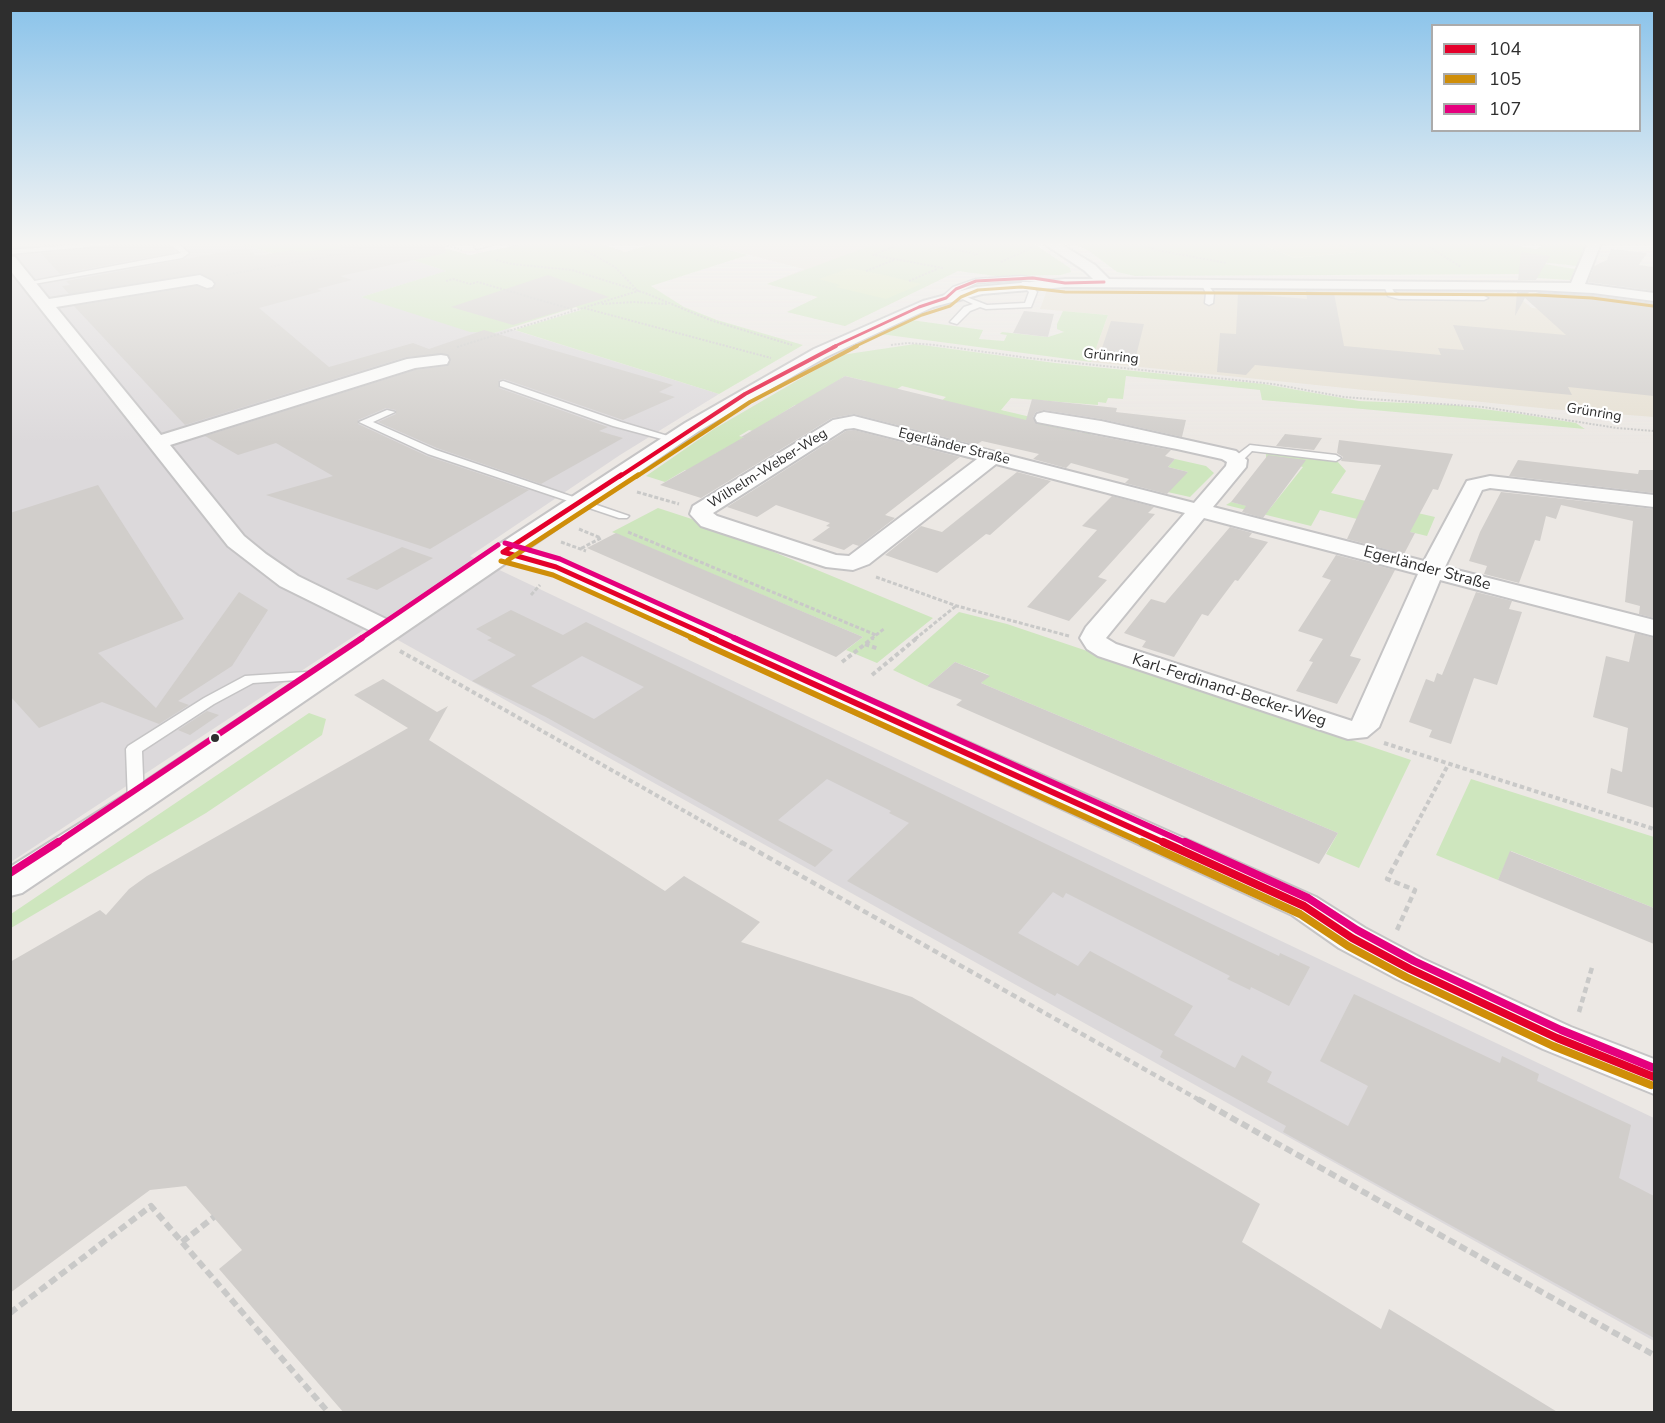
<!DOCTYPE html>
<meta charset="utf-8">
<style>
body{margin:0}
#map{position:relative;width:1665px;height:1423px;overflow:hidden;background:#ece8e4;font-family:"Nunito Sans",sans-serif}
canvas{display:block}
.frame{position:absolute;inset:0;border:12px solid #2e2e2e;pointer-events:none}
.legend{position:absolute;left:1431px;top:24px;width:210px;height:108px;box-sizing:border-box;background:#fff;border:2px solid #ababab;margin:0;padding:8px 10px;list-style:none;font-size:18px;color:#2e2e2e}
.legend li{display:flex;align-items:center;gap:12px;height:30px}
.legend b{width:30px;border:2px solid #ababab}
</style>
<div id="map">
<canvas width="1665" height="1423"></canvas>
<div class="frame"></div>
<ul class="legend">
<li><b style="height:8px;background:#e4002b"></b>104</li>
<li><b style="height:8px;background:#cf8e09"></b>105</li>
<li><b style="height:8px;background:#e5007d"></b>107</li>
</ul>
</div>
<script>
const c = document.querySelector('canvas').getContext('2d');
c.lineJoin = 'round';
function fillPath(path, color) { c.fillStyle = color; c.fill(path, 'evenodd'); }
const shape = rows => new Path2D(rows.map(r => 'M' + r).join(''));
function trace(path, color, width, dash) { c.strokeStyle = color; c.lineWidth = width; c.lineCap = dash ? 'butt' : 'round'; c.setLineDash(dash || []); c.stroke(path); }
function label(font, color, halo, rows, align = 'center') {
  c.font = font + ' "Nunito Sans",sans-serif'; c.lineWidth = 4.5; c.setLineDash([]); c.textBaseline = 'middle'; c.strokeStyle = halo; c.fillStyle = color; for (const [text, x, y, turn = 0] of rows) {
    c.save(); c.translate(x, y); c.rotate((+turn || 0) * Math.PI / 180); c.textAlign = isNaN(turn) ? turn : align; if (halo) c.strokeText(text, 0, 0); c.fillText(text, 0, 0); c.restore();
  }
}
const industrial = shape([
 [11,243,239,243,300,262,404,257,447,271,362,297,494,333,508,328,719,394,620,455,470,556,1654,1118,1654,1341,371,625,11,862]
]);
const education = shape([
 [702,243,1023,243,958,271,845,326,787,312,818,297,767,284,804,269],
 [1076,289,1509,289,1532,308,1568,311,1654,329,1654,417,1550,409,1091,362,1108,315,1040,309,1047,290]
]);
const green = shape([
 [239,243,427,243,469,255,526,243,600,243,625,252,655,243,702,243,748,255,651,286,684,307,717,320,803,345,719,394,515,330,581,310,576,307,494,333,470,332,361,297,446,271,404,257,300,262],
 [878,243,1033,243,1070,268,1071,272,1061,275,995,276,958,271,845,326,787,312,818,297,767,284],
 [1072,243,1260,243,1294,258,1357,252,1333,243,1517,243,1516,246,1536,249,1542,246,1530,243,1586,243,1577,266,1520,260,1575,269,1570,280,1536,278,1530,274,1135,276,1117,272,1089,251],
 [1063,311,1108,315,1091,362,880,334,911,320,983,330,979,339,1004,341,1007,335,1000,334,1002,332,1048,337,1064,332,1057,329,1057,324],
 [915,344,1055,363,1264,384,1359,401,1454,405,1521,414,1576,423,1585,429,1262,400,1260,390,1126,376,1123,399,1108,398,1106,403,1098,402,1098,405,1011,398,1001,410,1035,418,1028,424,1035,426,1043,420,1076,427,1073,431,1082,433,1085,429,1094,431,1088,437,1114,444,1107,450,1081,444,1085,440,1067,436,1058,444,1034,437,1042,431,1025,426,1022,428,985,417,978,421,971,419,968,421,948,416,952,413,939,409,948,403,941,401,946,397,902,386,885,397,879,396,889,388,875,385,866,390,856,388,866,381,845,376,819,393,828,396,818,402,810,400,801,407,795,405,771,420,782,424,777,427,782,429,771,436,749,430,739,436,761,442,755,446,744,450,730,446,715,454,721,457,694,472,685,470,665,482,646,476,714,429,841,355],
 [1266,451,1337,461,1346,471,1331,493,1435,517,1427,536,1320,510,1311,526,1226,505,1231,502,1268,511,1303,467,1266,458],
 [1175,459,1206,466,1214,473,1190,497,1154,489,1188,472,1168,467],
 [658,508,704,523,933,618,877,663,846,650,863,637,612,532],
 [959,612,1007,624,1411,760,1359,868,1326,854,1338,833,981,683,989,675,955,662,927,686,893,670],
 [309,713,326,719,322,735,206,813,11,928,11,914],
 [1471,779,1654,837,1654,908,1511,851,1498,880,1436,855]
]);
const pitch = shape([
 [1260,243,1333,243,1359,252,1294,258],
 [850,268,884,275,921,284,886,299,836,287,840,285,819,279]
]);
const building = shape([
 [133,243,167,243,176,252,60,274,41,253],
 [340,243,445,243,446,253,340,276,352,280,317,289,322,291,259,308,329,367,413,343,429,349,484,330,673,385,659,392,675,397,623,420,504,379,499,380,499,388,608,427,599,431,623,438,541,484,437,448,378,422,396,414,396,410,386,408,358,420,358,424,427,456,529,490,430,549,266,495,333,476,276,443,238,455,205,436,415,370,447,366,451,361,447,354,406,357,185,425,74,306,197,286,207,290,216,285,214,280,200,273,69,294,62,286,70,285,66,281,245,248,257,256,292,250,299,252,341,248],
 [1611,249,1647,253,1639,265,1654,267,1654,291,1588,282,1594,266,1607,260],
 [1521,252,1550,256,1536,280,1518,280],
 [548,275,609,297,513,325,451,307],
 [1306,291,1334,293,1344,346,1441,355,1438,348,1464,350,1453,325,1566,335,1525,298,1515,316,1517,292,1529,292,1526,296,1539,292,1593,295,1654,303,1654,396,1568,387,1572,395,1255,365,1246,375,1217,372,1220,333,1236,334,1238,293,1307,299],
 [1024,311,1054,314,1048,337,1013,333],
 [1111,321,1144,324,1134,364,1098,360],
 [845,376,1026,420,1032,399,1117,408,1116,412,1186,420,1182,437,1101,419,1044,410,1036,412,1033,417,1037,424,1171,450,1165,456,1175,459,1168,467,1188,472,1167,494,1125,483,1129,479,1071,463,1066,468,1033,459,1039,454,982,441,976,445,854,414,832,418,701,498,660,485,744,437,741,437],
 [854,430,960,457,885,515,895,518,859,546,853,544,844,550,812,540,830,527,826,526,830,523,776,505,757,517,727,507,846,431],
 [1285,434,1322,438,1314,450,1276,446],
 [1339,440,1453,454,1438,490,1433,489,1410,532,1415,533,1404,554,1347,539,1381,465,1341,461,1343,457,1337,453],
 [1268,455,1306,460,1263,518,1242,512,1246,506,1231,502],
 [1518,460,1638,474,1639,470,1654,470,1654,493,1509,476],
 [1017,472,1051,481,990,535,986,534,937,573,885,555,921,526,942,532],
 [98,485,184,619,98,653,156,708,239,592,268,610,232,666,178,701,189,705,159,724,102,702,39,728,10,696,10,513],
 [1501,492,1654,509,1654,618,1639,614,1640,606,1625,602,1633,521,1561,505,1556,519,1546,516,1540,541,1535,540,1519,583,1484,574,1487,566,1469,561,1480,532],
 [1112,496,1154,507,1148,513,1155,514,1098,577,1107,580,1069,621,1027,607,1097,530,1082,526],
 [1230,527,1252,533,1249,537,1268,542,1238,581,1235,580,1208,616,1202,614,1174,657,1142,647,1146,641,1124,633,1151,599,1165,603],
 [616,533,709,572,863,637,836,657,587,548],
 [402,547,433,558,377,590,346,579],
 [1336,555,1395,570,1350,656,1361,659,1337,704,1296,691,1313,662,1309,661,1323,639,1298,631,1331,580,1322,577],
 [1476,592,1512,601,1509,609,1522,612,1497,685,1474,678,1451,744,1429,737,1432,730,1409,722,1426,679,1434,682,1437,673,1442,675],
 [511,610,563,635,586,622,1218,927,1279,956,1280,953,1310,967,1289,1006,1251,987,1250,990,1227,979,1230,976,1066,893,1063,898,1053,892,1018,933,1078,966,1090,951,1193,1006,1174,1035,1235,1068,1242,1055,1272,1072,1267,1082,1348,1126,1368,1086,1320,1061,1354,994,1500,1063,1502,1056,1539,1074,1537,1081,1631,1125,1619,1178,1654,1196,1654,1338,1283,1132,1286,1126,1160,1057,1163,1051,1057,993,1055,996,847,881,909,823,889,813,891,811,827,779,778,820,833,850,815,867,546,717,472,681,516,655,487,640,492,638,476,629],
 [582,656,644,687,594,719,531,686],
 [1635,633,1654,638,1654,808,1607,793,1611,768,1622,772,1628,728,1593,717,1606,656,1629,662],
 [955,662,990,676,981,683,1338,833,1319,864,956,705,962,700,927,686],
 [383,679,437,712,448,706,429,740,665,891,684,876,760,922,741,942,912,997,1260,1204,1242,1242,1381,1329,1389,1309,1559,1413,344,1413,219,1269,242,1250,186,1186,150,1190,10,1293,10,962,100,910,106,915,129,889,147,876,408,728,354,695],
 [207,711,219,715,190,735,178,730],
 [1510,851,1654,908,1654,944,1498,880]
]);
const pathFar4 = shape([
 [437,243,462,250],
 [903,243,873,255,943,268],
 [921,243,977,254,974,255],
 [1135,243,1161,251,1227,263],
 [1423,243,1461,267],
 [509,248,532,243],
 [496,260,512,264,572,270,645,293,710,320,792,345],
 [1001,262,1033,247],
 [866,271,894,260],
 [226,275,357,251,360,250,360,243],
 [446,281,453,279,470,284,478,282,574,310],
 [909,281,937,269],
 [602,304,634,302,667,304],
 [584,308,771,358],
 [891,345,908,343,935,345,1029,358,1273,384,1344,397,1483,407,1617,428,1654,431],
 [457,347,638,291,615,267,572,243]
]);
const pathFar3 = shape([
 [637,492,679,504],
 [579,529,601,538,580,549],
 [628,532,876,635],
 [561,542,586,551],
 [876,577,957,606,1069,636],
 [531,595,540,585],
 [871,639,885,628],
 [915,639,956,606]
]);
const pathFar2 = shape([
 [865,644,879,649],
 [400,651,743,844],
 [842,662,873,638],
 [872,675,917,638],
 [1384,743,1654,829],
 [1406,844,1448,765]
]);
const pathFar1 = shape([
 [741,842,1201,1101],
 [1397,930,1415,890,1387,879,1407,842],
 [1579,1012,1593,964]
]);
const path = shape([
 [1198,1099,1654,1355],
 [182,1242,214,1217],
 [10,1313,151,1206,328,1412]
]);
const service = shape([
 [96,243,131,243,10,254,10,250,96,243],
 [169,243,177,243,189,253,182,258,28,285,24,283,181,253,169,243],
 [484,243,498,243,477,249,474,247,484,243],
 [1021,276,1069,283,1065,285,1021,280,977,283,956,293,987,305,1025,303,1029,292,1021,284,1022,282,1028,282,1037,292,1031,307,986,309,980,307,970,311,957,324,950,322,964,307,973,304,954,295,949,300,943,300,943,296,953,287,976,279,1021,276],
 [1205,281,1214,293,1213,303,1209,305,1205,303,1206,293,1201,283,1205,281],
 [1383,283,1389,283,1394,292,1400,295,1484,296,1488,298,1484,300,1399,299,1388,296,1383,283],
 [503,381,621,422,678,439,673,442,613,426,500,386,500,382,503,381],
 [387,410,395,412,373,422,436,450,629,516,627,518,619,518,428,454,359,422,387,410],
 [1250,445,1336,455,1341,458,1336,461,1252,451,1241,462,1233,462,1233,458,1250,445],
 [321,671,326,672,328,675,326,678,253,683,214,704,142,751,144,802,142,806,130,806,128,802,126,749,128,746,204,698,245,676,321,671]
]);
const minor = shape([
 [1043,243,1059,243,1095,265,1109,279,1571,283,1588,243,1601,243,1585,284,1654,293,1654,301,1593,293,1536,290,1065,287,982,294,933,307,826,357,699,431,524,551,564,562,1316,897,1365,928,1423,959,1571,1027,1654,1059,1654,1094,1543,1049,1397,979,1339,948,1292,915,548,572,509,561,147,809,22,893,10,896,10,867,125,795,371,631,280,586,228,546,10,270,10,256,15,257,49,299,200,275,212,281,214,284,212,287,207,288,197,284,56,307,161,435,407,359,441,355,447,356,449,360,447,364,415,368,170,445,244,536,266,554,298,576,388,620,495,547,685,423,814,349,923,301,976,287,1065,279,1093,279,1085,271,1043,243],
 [1044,412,1101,421,1236,451,1247,460,1246,467,1213,507,1424,561,1467,481,1490,476,1654,495,1654,507,1490,488,1482,490,1445,567,1654,620,1654,636,1440,580,1379,727,1367,737,1348,739,1098,656,1087,649,1080,638,1086,627,1185,513,996,464,869,564,853,570,826,567,701,526,690,514,693,506,833,420,854,416,1194,503,1226,466,1227,462,1222,459,1177,449,1037,422,1035,418,1037,414,1044,412],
 [854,428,977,459,849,556,836,555,717,516,713,513,845,429,854,428],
 [1204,518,1418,574,1352,721,1116,644,1106,638,1204,518]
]);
const bus1Far4 = shape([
 [833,347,919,307,946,298,956,289,976,281,1033,278,1065,283,1104,282]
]);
const bus1Far3 = shape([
 [619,477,745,394,836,346]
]);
const bus1Far2 = shape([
 [503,552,556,567,716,639],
 [503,552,621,475]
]);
const bus1Far1 = shape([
 [712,638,1167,844]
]);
const bus1 = shape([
 [1163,842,1304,906,1352,938,1410,969,1557,1038,1654,1077]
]);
const bus2Far4 = shape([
 [854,347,922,315,950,306,961,297,978,290,1021,287,1065,292,1536,295,1592,298,1653,306]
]);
const bus2Far3 = shape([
 [636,477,750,402,857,346]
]);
const bus2Far2 = shape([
 [508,560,638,475],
 [501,561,553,575,695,639]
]);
const bus2Far1 = shape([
 [691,638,1145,844]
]);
const bus2 = shape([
 [1142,842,1300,914,1348,946,1406,977,1553,1046,1651,1085]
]);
const bus3Far2 = shape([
 [505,543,560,559,737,639],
 [360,639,498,545]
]);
const bus3Far1 = shape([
 [734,638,1188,844],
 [55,844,362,638]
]);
const bus3 = shape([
 [1185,842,1308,898,1357,930,1414,961,1561,1030,1654,1068],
 [10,873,58,842]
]);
const markers = [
 [215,738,5,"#2e2e2e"]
];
const farStreetnames = [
 ["Grünring",1111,357,6],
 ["Grünring",1594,413,9],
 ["Egerländer Straße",954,447,14],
 ["Wilhelm-Weber-Weg",768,469,-32]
];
const streetNames = [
 ["Egerländer Straße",1427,569,15],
 ["Karl-Ferdinand-Becker-Weg",1229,691,18]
];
fillPath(industrial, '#dcd9db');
fillPath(education, '#e6e0d3');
fillPath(green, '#cee6be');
fillPath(pitch, '#d9eabb');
fillPath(building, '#d1cecb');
trace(service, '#c5c4c5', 3);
trace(minor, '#c5c4c5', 4);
trace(pathFar4, '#c9c9c8', 2, [2, 1.5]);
trace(pathFar3, '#c9c9c8', 3, [4, 2]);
trace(pathFar2, '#c9c9c8', 4, [4.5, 3]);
trace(pathFar1, '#c9c9c8', 4.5, [6, 4]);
trace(path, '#c9c9c8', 6, [8, 4.5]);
fillPath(service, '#fcfcfb');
fillPath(minor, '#fcfcfb');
trace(bus1Far4, '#e4002b', 3);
trace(bus1Far3, '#e4002b', 4);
trace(bus1Far2, '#e4002b', 5);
trace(bus1Far1, '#e4002b', 6);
trace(bus1, '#e4002b', 8);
trace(bus2Far4, '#cf8e09', 3);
trace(bus2Far3, '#cf8e09', 4);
trace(bus2Far2, '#cf8e09', 5);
trace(bus2Far1, '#cf8e09', 6);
trace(bus2, '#cf8e09', 8);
trace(bus3Far2, '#e5007d', 5);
trace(bus3Far1, '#e5007d', 6);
trace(bus3, '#e5007d', 8);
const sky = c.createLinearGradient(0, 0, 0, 443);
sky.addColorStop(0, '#88c2ea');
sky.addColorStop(0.55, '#f6f5f3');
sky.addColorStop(1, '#f6f5f300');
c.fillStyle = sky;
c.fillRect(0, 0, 1665, 443);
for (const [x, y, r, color] of markers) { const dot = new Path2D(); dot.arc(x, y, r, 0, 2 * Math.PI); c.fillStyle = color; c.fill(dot); trace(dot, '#fff', 2); }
label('14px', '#2e2e2e', '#fff', farStreetnames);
label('16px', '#2e2e2e', '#fff', streetNames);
</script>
